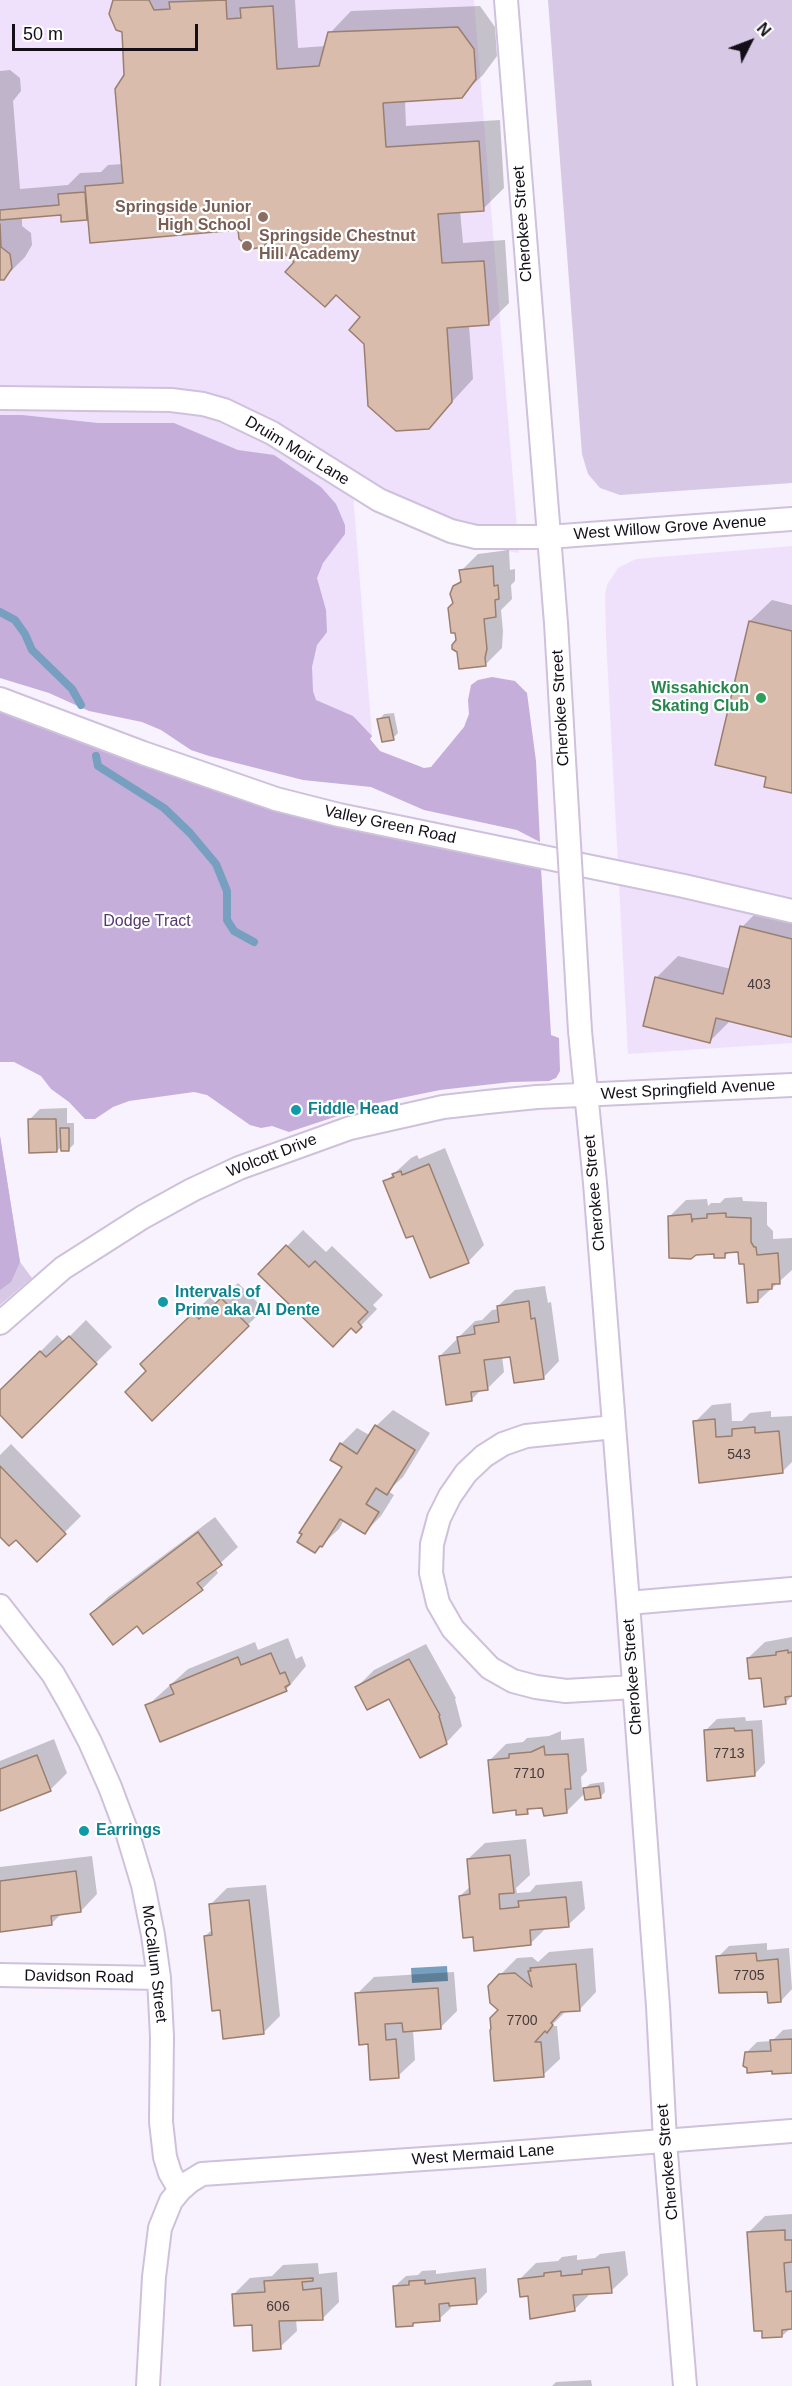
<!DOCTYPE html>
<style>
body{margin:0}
#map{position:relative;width:792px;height:2386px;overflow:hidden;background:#f7f2fd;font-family:Arial,sans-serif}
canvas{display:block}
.north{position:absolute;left:720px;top:12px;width:60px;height:60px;-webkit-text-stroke:4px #fff;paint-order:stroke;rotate:48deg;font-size:16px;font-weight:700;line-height:24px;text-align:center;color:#130e17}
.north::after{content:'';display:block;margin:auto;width:21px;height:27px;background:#130e17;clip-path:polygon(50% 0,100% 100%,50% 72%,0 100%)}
.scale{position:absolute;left:12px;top:24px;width:186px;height:27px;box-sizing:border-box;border:3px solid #130e17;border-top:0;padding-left:8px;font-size:18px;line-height:21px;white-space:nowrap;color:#130e17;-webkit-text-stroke:4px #fff;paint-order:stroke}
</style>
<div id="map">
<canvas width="792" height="2386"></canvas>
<div class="north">N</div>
<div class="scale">50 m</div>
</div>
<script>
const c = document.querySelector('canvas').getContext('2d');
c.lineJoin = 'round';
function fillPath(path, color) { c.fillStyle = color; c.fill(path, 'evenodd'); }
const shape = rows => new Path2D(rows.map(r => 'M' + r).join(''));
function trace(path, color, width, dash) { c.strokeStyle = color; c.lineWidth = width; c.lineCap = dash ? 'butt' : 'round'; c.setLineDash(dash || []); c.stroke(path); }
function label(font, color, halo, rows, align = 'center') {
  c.font = font + ' Arial,sans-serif'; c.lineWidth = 4.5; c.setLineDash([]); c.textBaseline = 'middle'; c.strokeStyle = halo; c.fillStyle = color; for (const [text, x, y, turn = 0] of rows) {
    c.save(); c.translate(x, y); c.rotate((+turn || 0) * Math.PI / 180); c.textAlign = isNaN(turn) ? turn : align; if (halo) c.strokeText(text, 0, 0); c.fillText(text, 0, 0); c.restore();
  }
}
const built = shape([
 [0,0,474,0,519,553,469,545,353,493,372,736,70,562,0,555],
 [792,546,792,1043,628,1054,606,637,605,595,607,585,618,568,636,559]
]);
const green = shape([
 [548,0,792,0,792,483,620,495,600,488,588,474,582,454],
 [0,1136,20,1262,32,1278,0,1305]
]);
const forest = shape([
 [0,415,22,415,98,423,174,423,238,450,274,455,321,487,336,504,345,525,345,534,323,563,317,578,326,610,327,632,317,645,312,667,313,691,316,700,353,716,372,736,370,739,380,751,424,768,431,767,464,727,469,714,468,700,471,685,478,680,492,677,515,681,527,693,536,761,540,842,517,830,424,810,371,787,303,780,209,756,191,750,161,730,142,722,89,711,49,693,0,678],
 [0,711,257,805,375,834,541,868,551,1035,559,1038,560,1071,556,1078,549,1081,511,1082,440,1090,377,1103,289,1132,272,1126,261,1128,250,1125,207,1095,194,1092,129,1101,113,1107,95,1119,85,1119,69,1102,51,1089,41,1076,14,1062,0,1062],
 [0,1136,20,1262,11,1282,0,1290]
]);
const water = shape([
 [447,1966,448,1981,412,1983,411,1968]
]);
const shadow = shape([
 [115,0,295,0,298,48,326,46,330,33,351,11,480,6,495,27,497,56,483,75,461,96,405,100,406,126,500,120,504,188,483,209,460,211,463,243,505,240,509,303,488,324,469,325,473,379,428,428,362,317,270,238,239,229,89,218,63,220,62,213,22,216,22,226,31,233,32,245,25,257,3,279,0,279,0,71,10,70,20,78,21,91,13,101,20,189,68,185,80,173,101,172,108,165,123,164,125,75,123,31],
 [509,550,510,570,515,569,515,581,511,585,512,599,501,610,503,631,502,648,485,665,458,640,454,587,462,579,461,571,478,554],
 [772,600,792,605,792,792,768,776,750,621],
 [394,713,398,733,393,738,379,720,384,714],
 [763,906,792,913,792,1036,731,1020,710,1041,645,1025,657,977,678,956,731,969,742,927],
 [67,1108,67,1123,74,1123,74,1144,69,1149,62,1146,57,1151,29,1120,40,1109],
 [445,1148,484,1245,468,1262,385,1182,411,1158,417,1155,419,1159],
 [742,1197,743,1201,767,1202,767,1225,773,1231,773,1239,792,1238,792,1270,758,1301,746,1262,739,1251,730,1251,725,1256,716,1252,669,1217,686,1200,707,1199,708,1206,711,1203,720,1203,725,1198],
 [303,1230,326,1252,332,1246,383,1295,373,1305,377,1309,356,1331,260,1274],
 [238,1283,264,1309,152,1419,148,1371,142,1364,210,1297,217,1304],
 [545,1286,548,1303,551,1302,559,1361,543,1378,511,1355,502,1356,504,1372,487,1389,482,1389,471,1400,440,1356,475,1321,482,1320,492,1310,499,1309,498,1306,515,1290],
 [86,1320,112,1347,22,1436,0,1413,0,1392,57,1335,64,1342],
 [731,1403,732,1421,742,1421,750,1413,771,1411,771,1417,792,1416,792,1462,782,1472,701,1481,695,1422,712,1405],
 [393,1410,430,1433,403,1477,388,1491,394,1495,381,1516,365,1532,344,1520,339,1529,315,1551,344,1467,341,1444,357,1428,371,1436,376,1426],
 [11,1444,81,1516,37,1560,16,1538,0,1535,0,1455],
 [215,1517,238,1547,215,1568,218,1573,202,1589,138,1624,91,1614,108,1597],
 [792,1637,792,1696,785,1703,748,1658,765,1642],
 [288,1638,296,1659,302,1656,306,1666,286,1690,147,1706,188,1669,255,1642,258,1650],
 [426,1644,456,1698,455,1699,462,1726,446,1743,390,1697,357,1687,374,1670],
 [745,1717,746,1721,762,1720,765,1763,754,1775,706,1730,717,1719],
 [561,1731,561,1740,584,1738,587,1771,581,1777,582,1791,590,1784,604,1782,605,1792,600,1797,585,1793,566,1812,544,1806,532,1807,527,1812,517,1808,489,1761,506,1744,523,1742,527,1738,549,1736],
 [54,1739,67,1773,50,1790,0,1809,0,1761],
 [526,1839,530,1875,516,1888,517,1893,530,1892,536,1885,582,1881,585,1909,568,1925,547,1927,530,1944,475,1935,460,1896,471,1886,468,1859,485,1843],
 [92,1856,97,1894,81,1911,62,1913,51,1924,0,1930,0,1867],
 [266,1885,280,2016,263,2033,221,2008,205,1936,213,1929,210,1905,227,1888],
 [767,1943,767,1950,789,1948,792,1989,781,2001,718,1957,729,1946],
 [593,1948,596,1992,580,2009,567,2010,551,2026,557,2026,560,2059,543,2075,500,2010,500,1975,517,1958,532,1957,538,1962,549,1952],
 [454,1972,457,2011,440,2028,413,2030,415,2060,398,2076,369,2042,357,1994,374,1977],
 [792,2029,792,2071,773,2070,746,2053,757,2042,772,2041,783,2030],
 [792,2214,792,2327,782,2336,748,2233,765,2216],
 [625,2251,628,2275,611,2291,591,2293,574,2310,529,2295,520,2279,536,2263,558,2261,562,2257,577,2255,577,2260,595,2258,600,2254],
 [318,2263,319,2274,337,2272,339,2302,322,2319,296,2319,297,2331,280,2347,253,2323,234,2294,250,2278,272,2276,283,2265],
 [486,2268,487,2292,476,2303,450,2305,451,2308,439,2319,416,2321,412,2324,394,2287,406,2276,418,2275,422,2271,436,2270,436,2274],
 [591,2380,592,2386,552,2386,556,2382]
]);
const stream = shape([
 [0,612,15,620,25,634,32,650,72,689,81,705],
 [96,756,98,766,164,808,190,833,216,864,227,891,227,920,234,931,254,942]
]);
const building = shape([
 [113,0,149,0,154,10,170,9,169,2,226,0,227,19,241,18,240,8,273,6,277,69,319,66,328,32,458,27,474,49,476,79,462,98,383,103,386,147,479,141,484,211,438,214,442,263,484,261,489,325,447,328,452,402,429,429,396,431,368,406,364,344,349,330,360,317,336,295,325,307,285,272,294,262,269,240,263,247,251,249,239,239,238,230,90,243,85,186,123,183,115,89,124,75,122,32,116,30,109,14,113,0],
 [85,192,87,220,61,222,61,215,0,220,0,210,59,205,58,194,85,192],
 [0,224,1,247,10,254,12,268,4,280,0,280,0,224],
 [493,566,494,586,498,585,499,599,495,600,496,617,484,619,487,649,485,658,486,666,459,669,457,652,452,649,452,645,456,640,455,633,451,633,448,608,453,603,450,594,453,586,461,582,459,570,493,566],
 [749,621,792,631,792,793,764,787,766,777,715,765,749,621],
 [389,717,394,740,382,742,377,719,389,717],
 [740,926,792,939,792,1037,716,1018,710,1043,643,1026,655,977,723,994,740,926],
 [28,1119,56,1119,57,1152,29,1153,28,1119],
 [60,1128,69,1128,69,1151,61,1151,60,1128],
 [429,1164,469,1263,430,1278,413,1236,406,1238,383,1181,394,1177,392,1174,401,1171,402,1175,429,1164],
 [726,1213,726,1217,751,1218,751,1242,754,1247,756,1247,757,1255,778,1253,780,1284,772,1284,772,1289,758,1290,758,1302,747,1303,744,1264,739,1264,738,1252,725,1253,725,1258,714,1258,714,1254,696,1255,691,1259,669,1258,668,1216,691,1214,692,1222,693,1219,707,1218,707,1214,726,1213],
 [286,1245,309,1267,315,1261,368,1312,358,1322,362,1327,356,1333,351,1328,333,1347,258,1274,286,1245],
 [221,1298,249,1326,152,1421,125,1392,146,1371,140,1364,193,1313,199,1319,221,1298],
 [529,1301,531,1319,535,1318,544,1379,514,1383,510,1357,484,1360,488,1390,471,1392,472,1401,446,1405,439,1356,460,1353,457,1337,475,1334,474,1326,499,1322,497,1306,529,1301],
 [69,1336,97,1364,22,1438,0,1415,0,1390,40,1351,46,1357,69,1336],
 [715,1419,716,1437,732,1436,732,1429,755,1427,755,1433,779,1431,783,1473,699,1483,693,1421,715,1419],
 [375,1425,415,1450,387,1495,376,1488,366,1504,379,1512,365,1534,340,1519,322,1547,320,1546,315,1553,297,1542,302,1534,299,1533,342,1467,330,1460,340,1443,357,1454,375,1425],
 [0,1466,66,1534,37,1562,16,1540,9,1546,0,1537,0,1466],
 [198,1532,222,1565,197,1583,203,1590,143,1634,137,1626,113,1645,90,1614,198,1532],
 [788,1650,788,1653,792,1652,792,1696,785,1697,786,1704,764,1707,761,1678,749,1679,747,1658,776,1655,776,1652,788,1650],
 [271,1653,280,1674,285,1672,290,1684,285,1687,287,1691,160,1742,145,1705,174,1694,170,1685,238,1657,241,1665,271,1653],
 [409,1659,440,1715,439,1716,447,1744,420,1758,389,1699,367,1710,355,1687,409,1659],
 [734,1728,735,1731,752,1730,755,1776,707,1781,704,1730,734,1728],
 [544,1746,545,1755,568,1754,571,1789,565,1789,567,1813,544,1816,542,1808,527,1809,528,1814,516,1815,516,1810,493,1813,488,1760,509,1758,509,1754,531,1752,544,1746],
 [37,1755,51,1791,0,1811,0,1769,37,1755],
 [599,1786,601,1798,585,1800,583,1788,599,1786],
 [510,1855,514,1893,499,1894,500,1909,519,1907,518,1901,566,1897,569,1927,530,1930,531,1945,474,1951,473,1937,463,1938,459,1896,470,1894,467,1859,510,1855],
 [76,1871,81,1912,51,1916,52,1925,0,1932,0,1881,76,1871],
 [249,1900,264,2034,223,2039,220,2010,212,2011,204,1936,212,1935,209,1904,249,1900],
 [756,1953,757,1961,778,1959,781,2002,768,2003,767,1992,719,1993,716,1956,756,1953],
 [576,1964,580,2011,561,2012,551,2023,553,2025,547,2033,545,2031,535,2042,541,2042,544,2077,494,2081,490,2030,491,2029,490,2018,498,2010,490,2003,488,1986,499,1974,515,1973,532,1987,528,1971,531,1971,530,1968,576,1964],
 [438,1988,441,2029,403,2032,402,2023,385,2024,386,2040,396,2039,399,2078,370,2080,368,2044,359,2045,355,1993,438,1988],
 [792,2039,792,2073,772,2074,772,2071,747,2073,747,2068,743,2066,745,2052,771,2051,770,2040,792,2039],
 [785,2230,785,2240,792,2240,792,2262,784,2263,786,2292,792,2291,792,2329,782,2330,782,2337,762,2338,762,2331,754,2331,747,2232,785,2230],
 [609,2267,612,2293,573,2295,575,2311,530,2319,528,2296,520,2297,518,2279,544,2276,544,2273,561,2271,561,2276,582,2274,582,2270,609,2267],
 [313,2278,313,2281,302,2282,303,2290,321,2288,323,2320,279,2321,281,2349,253,2351,252,2325,234,2326,232,2294,265,2292,264,2281,313,2278],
 [475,2278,477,2304,449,2306,449,2303,439,2304,440,2321,413,2323,413,2326,396,2327,393,2286,409,2285,409,2281,425,2280,425,2284,475,2278]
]);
const street = shape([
 [506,0,556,623,564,760],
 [0,398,171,400,203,404,224,410,272,433,379,500,451,531,476,537,548,537,792,519],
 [0,699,143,753,276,799,339,815,684,886,792,911],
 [580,1031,595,1183,628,1603,658,2006,665,2141,685,2386],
 [0,1323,63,1268,143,1217,192,1190,239,1168,350,1128,443,1107,487,1102,537,1097,792,1085],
 [614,1427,526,1436,503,1444,484,1456,466,1473,450,1496,439,1518,432,1544,431,1573,438,1603,453,1629,490,1668,513,1681,536,1687,566,1691,634,1687],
 [628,1603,792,1589],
 [0,1606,53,1674,69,1702,90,1742,110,1787,128,1835,143,1885,153,1935,159,1978,162,2037,161,2122,165,2157,170,2173,180,2190],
 [0,1975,159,1978],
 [148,2386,154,2277,160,2228,171,2201,180,2190,189,2182,202,2174,483,2155,792,2131]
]);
const streetBridge = shape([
 [564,760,580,1031]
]);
const markers = [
 [263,217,6,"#8d6e63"],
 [247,246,6,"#8d6e63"],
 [761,698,6,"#2e9e5b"],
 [296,1110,6,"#0f9aa8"],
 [163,1302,6,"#0f9aa8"],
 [84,1831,6,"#0f9aa8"]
];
const numberNames = [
 ["403",759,985],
 ["543",739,1455],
 ["7713",729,1754],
 ["7710",529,1774],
 ["7705",749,1976],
 ["7700",522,2021],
 ["606",278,2307]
];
const educationNames = [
 ["Springside Junior",251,208],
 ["High School",251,226],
 ["Springside Chestnut",259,237,"left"],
 ["Hill Academy",259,255,"left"]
];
const streetNames = [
 ["Cherokee Street",523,224,-94],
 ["Druim Moir Lane",297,451,31],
 ["West Willow Grove Avenue",670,528,-4],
 ["Cherokee Street",561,708,-93],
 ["Valley Green Road",390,825,12],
 ["West Springfield Avenue",688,1090,-3],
 ["Wolcott Drive",272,1156,-21],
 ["Cherokee Street",595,1193,-95],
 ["Cherokee Street",633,1677,-94],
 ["McCallum Street",154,1964,83],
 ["Davidson Road",79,1977,1],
 ["West Mermaid Lane",483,2155,-4],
 ["Cherokee Street",668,2162,-95]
];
const leisureNames = [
 ["Wissahickon",749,689],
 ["Skating Club",749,707]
];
const parkNames = [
 ["Dodge Tract",147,922]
];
const cultureNames = [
 ["Fiddle Head",308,1110],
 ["Intervals of",175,1293],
 ["Prime aka Al Dente",175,1311],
 ["Earrings",96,1831]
];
fillPath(built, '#efe1fc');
fillPath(green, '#d7c8e5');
fillPath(forest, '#c5aed9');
fillPath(water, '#779fbf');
fillPath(shadow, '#0003');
trace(stream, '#779fbf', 8);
fillPath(building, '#dabcac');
trace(building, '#9a7f6f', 1.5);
trace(street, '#cfc1dc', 26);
trace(street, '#fff', 22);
trace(streetBridge, '#cfc1dc', 26, []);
trace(streetBridge, '#fff', 22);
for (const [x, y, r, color] of markers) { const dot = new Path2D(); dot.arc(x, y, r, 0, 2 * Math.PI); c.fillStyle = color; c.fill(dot); trace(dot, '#fff', 2); }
label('14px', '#453a3c', null, numberNames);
label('bold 16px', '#785e54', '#fff', educationNames, 'right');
label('16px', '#130e17', '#fff', streetNames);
label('bold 16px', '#27864d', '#fff', leisureNames, 'right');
label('16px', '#56386e', '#fff', parkNames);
label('bold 16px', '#0d838f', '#fff', cultureNames, 'left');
</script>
